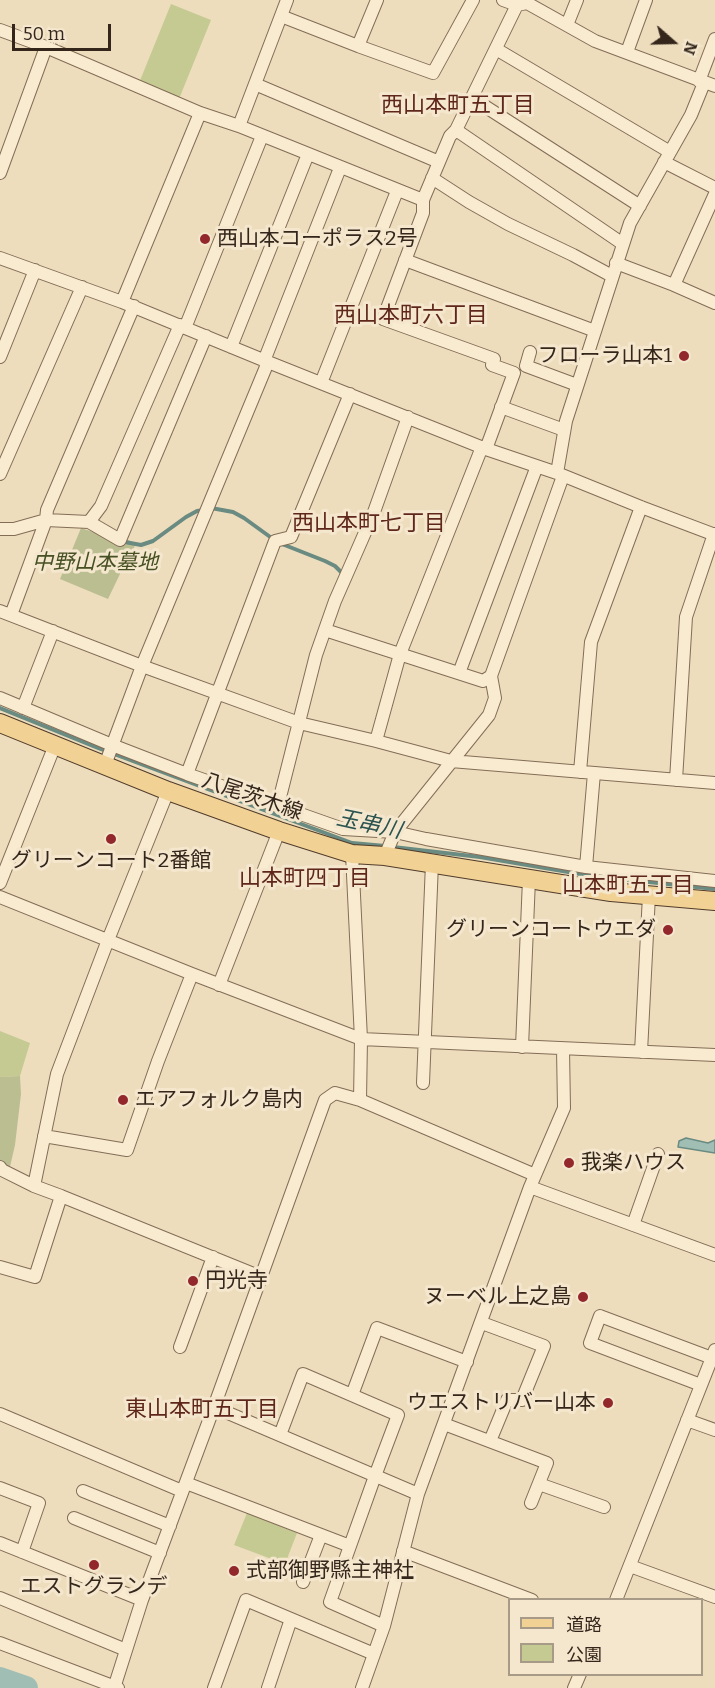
<!DOCTYPE html>
<meta charset="utf-8">
<style>
body{margin:0}
#map{position:relative;width:715px;height:1688px;overflow:hidden;background:#edddbd;font-family:Bitter,"Noto Sans JP",serif}
canvas{display:block}
.legend{position:absolute;left:508px;top:1598px;width:195px;height:78px;box-sizing:border-box;background:#f4e7cd;border:2px solid #a79a86;margin:0;padding:8px 10px;list-style:none;font-size:18px;color:#34261b}
.legend li{display:flex;align-items:center;gap:12px;height:30px}
.legend b{width:30px;border:2px solid #a79a86}
.north{position:absolute;left:643px;top:12px;width:60px;height:60px;-webkit-text-stroke:4px #f4e7cd;paint-order:stroke;rotate:110deg;font-size:16px;font-weight:700;line-height:24px;text-align:center;color:#34261b}
.north::after{content:'';display:block;margin:auto;width:21px;height:27px;background:#34261b;clip-path:polygon(50% 0,100% 100%,50% 72%,0 100%)}
.scale{position:absolute;left:12px;top:24px;width:99px;height:27px;box-sizing:border-box;border:3px solid #34261b;border-top:0;padding-left:8px;font-size:18px;line-height:21px;white-space:nowrap;color:#34261b;-webkit-text-stroke:4px #f4e7cd;paint-order:stroke}
</style>
<div id="map">
<canvas width="715" height="1688"></canvas>
<ul class="legend">
<li><b style="height:8px;background:#f1d194"></b>道路</li>
<li><b style="height:16px;background:#c5ca92"></b>公園</li>
</ul>
<div class="north">N</div>
<div class="scale">50 m</div>
</div>
<script>
const c = document.querySelector('canvas').getContext('2d');
c.lineJoin = 'round';
function fillPath(path, color) { c.fillStyle = color; c.fill(path, 'evenodd'); }
const shape = rows => new Path2D(rows.map(r => 'M' + r).join(''));
function trace(path, color, width, dash) { c.strokeStyle = color; c.lineWidth = width; c.lineCap = dash ? 'butt' : 'round'; c.setLineDash(dash || []); c.stroke(path); }
function label(font, color, halo, rows, align = 'center') {
  c.font = font + ' Bitter,"Noto Sans JP",serif'; c.lineWidth = 6; c.setLineDash([]); c.textBaseline = 'middle'; c.strokeStyle = halo; c.fillStyle = color; for (const [text, x, y, turn = 0] of rows) {
    c.save(); c.translate(x, y); c.rotate((+turn || 0) * Math.PI / 180); c.textAlign = isNaN(turn) ? turn : align; if (halo) c.strokeText(text, 0, 0); c.fillText(text, 0, 0); c.restore();
  }
}
const green = shape([
 [171,4,211,20,179,99,139,83],
 [0,1031,30,1043,20,1076,0,1077],
 [247,1513,297,1533,285,1564,234,1545]
]);
const cemetery = shape([
 [81,528,102,535,123,538,135,543,134,549,130,553,108,599,60,579],
 [20,1076,21,1094,15,1145,9,1171,0,1163,0,1077]
]);
const water = shape([
 [686,1138,708,1143,715,1140,715,1153,678,1147,679,1141,686,1138]
]);
const stream = shape([
 [211,508,233,512,244,518,273,539],
 [125,542,141,545,153,541,186,517,197,511,204,510],
 [282,544,325,561,335,566,342,573],
 [0,708,98,748,352,843,385,846],
 [393,847,480,857,592,876,715,889]
]);
const river = shape([
 [0,1679,26,1688]
]);
const minor = shape([
 [503,0,517,5,527,3,595,41,715,86],
 [281,16,358,46,433,73,473,0],
 [567,25,577,0],
 [0,30,46,47,200,113,239,126,423,200,450,136,456,130,517,5],
 [358,46,377,0],
 [496,49,670,152],
 [627,52,646,0],
 [699,81,715,39],
 [255,84,439,162],
 [472,98,640,206],
 [239,126,287,0],
 [456,130,623,244],
 [664,162,715,188],
 [0,173,46,47],
 [432,178,469,202,508,224,573,255,612,276],
 [423,200,423,213,383,319,494,359,492,365,514,373,486,449],
 [0,258,122,302,268,362,486,449,557,473,641,507,715,535],
 [405,260,595,331],
 [616,263,674,285,715,303],
 [674,285,715,194],
 [122,302,200,113],
 [185,328,262,136],
 [231,347,308,154],
 [530,352,526,366,577,385],
 [0,357,35,270],
 [264,361,340,168],
 [321,383,397,191],
 [501,407,564,430],
 [557,473,566,421,630,223,691,115,704,83],
 [0,474,82,287],
 [89,522,120,540,206,336],
 [0,529,14,529,46,520,89,522,101,506,180,325],
 [0,611,142,666,299,723,376,741,451,761,715,783],
 [11,615,46,520,47,510,134,306],
 [325,630,483,681,491,676],
 [459,673,537,466],
 [0,698,112,745,187,774,343,829,395,832,426,839,586,867,715,881],
 [23,708,53,631],
 [376,741,400,654,482,447],
 [105,765,142,666,268,362],
 [580,772,591,642,641,507],
 [187,774,275,541,291,537,350,394],
 [676,780,686,617,714,534],
 [278,805,316,655,335,601,374,512,408,417],
 [352,854,361,1039,360,1100],
 [385,856,395,832,489,715,495,698,491,676,563,476],
 [586,867,594,773],
 [0,883,55,745],
 [0,897,192,974,361,1039,715,1055],
 [219,985,279,831],
 [522,1047,529,879],
 [641,1052,649,895],
 [423,1083,432,863],
 [44,1136,127,1150,158,1061,192,974],
 [0,1167,2,1170,34,1186],
 [530,1187,715,1255],
 [61,1196,34,1186,57,1074,108,940,168,791],
 [633,1225,658,1154],
 [0,1267,35,1277,61,1196,261,1277],
 [482,1323,544,1346,522,1400,507,1400,490,1441],
 [180,1347,213,1257],
 [701,1385,590,1343,600,1316,712,1358],
 [352,1395,377,1328,467,1362],
 [214,1407,418,1494],
 [0,1414,182,1491],
 [687,1420,715,1430],
 [444,1424,547,1463,531,1503],
 [280,1435,303,1374,398,1415,375,1476,330,1602,384,1626],
 [186,1483,350,1546],
 [539,1484,604,1507],
 [0,1488,39,1503,22,1552],
 [83,1491,170,1526],
 [74,1518,160,1553],
 [0,1543,142,1600],
 [403,1551,532,1600],
 [630,1566,715,1597],
 [303,1582,321,1535],
 [0,1598,126,1650],
 [616,1600,715,1350],
 [0,1643,118,1688],
 [114,1688,142,1600,214,1407,325,1100,335,1093,360,1100,535,1175],
 [214,1688,246,1600,374,1654],
 [268,1688,291,1619],
 [362,1688,384,1626,418,1494,530,1187,564,1108,563,1049],
 [574,1688,580,1674]
]);
const primary = shape([
 [0,723,168,791,279,831,352,854,385,856,611,892,715,901]
]);
const markers = [
 [205,239,6,"#92282c"],
 [684,356,6,"#92282c"],
 [111,839,6,"#92282c"],
 [668,930,6,"#92282c"],
 [123,1100,6,"#92282c"],
 [569,1163,6,"#92282c"],
 [193,1281,6,"#92282c"],
 [583,1297,6,"#92282c"],
 [608,1403,6,"#92282c"],
 [94,1565,6,"#92282c"],
 [234,1571,6,"#92282c"]
];
const poiNames = [
 ["西山本コーポラス2号",217,239],
 ["フローラ山本1",672,356,"right"],
 ["グリーンコート2番館",111,861,"center"],
 ["グリーンコートウエダ",656,930,"right"],
 ["エアフォルク島内",135,1100],
 ["我楽ハウス",581,1163],
 ["円光寺",205,1281],
 ["ヌーベル上之島",571,1297,"right"],
 ["ウエストリバー山本",596,1403,"right"],
 ["式部御野縣主神社",246,1571],
 ["エストグランデ",94,1587,"center"]
];
const parkNames = [
 ["中野山本墓地",95,563]
];
const streetNames = [
 ["八尾茨木線",252,797,19]
];
const neighbourhoodNames = [
 ["西山本町五丁目",458,106],
 ["西山本町六丁目",411,316],
 ["西山本町七丁目",369,524],
 ["山本町四丁目",305,879],
 ["山本町五丁目",628,886],
 ["東山本町五丁目",202,1410]
];
const waterNames = [
 ["玉串川",369,825,12]
];
fillPath(green, '#c5ca92');
fillPath(cemetery, '#bbbe91');
fillPath(water, '#a1beb4');
trace(water, '#698b81', 1.5);
trace(stream, '#698b81', 4);
trace(river, '#a1beb4', 24);
trace(minor, '#846d57', 14);
trace(primary, '#513c2b', 20);
trace(minor, '#f8ebd0', 12);
trace(primary, '#f1d194', 18);
for (const [x, y, r, color] of markers) { const dot = new Path2D(); dot.arc(x, y, r, 0, 2 * Math.PI); c.fillStyle = color; c.fill(dot); trace(dot, '#f4e7cd', 2); }
label('21px', '#34261b', '#f4e7cd', poiNames, 'left');
label('italic 21px', '#465022', '#f4e7cd', parkNames);
label('21px', '#34261b', '#f4e7cd', streetNames);
label('22px', '#5f271b', '#f4e7cd', neighbourhoodNames);
label('italic 22px', '#2b534f', '#f4e7cd', waterNames);
</script>
